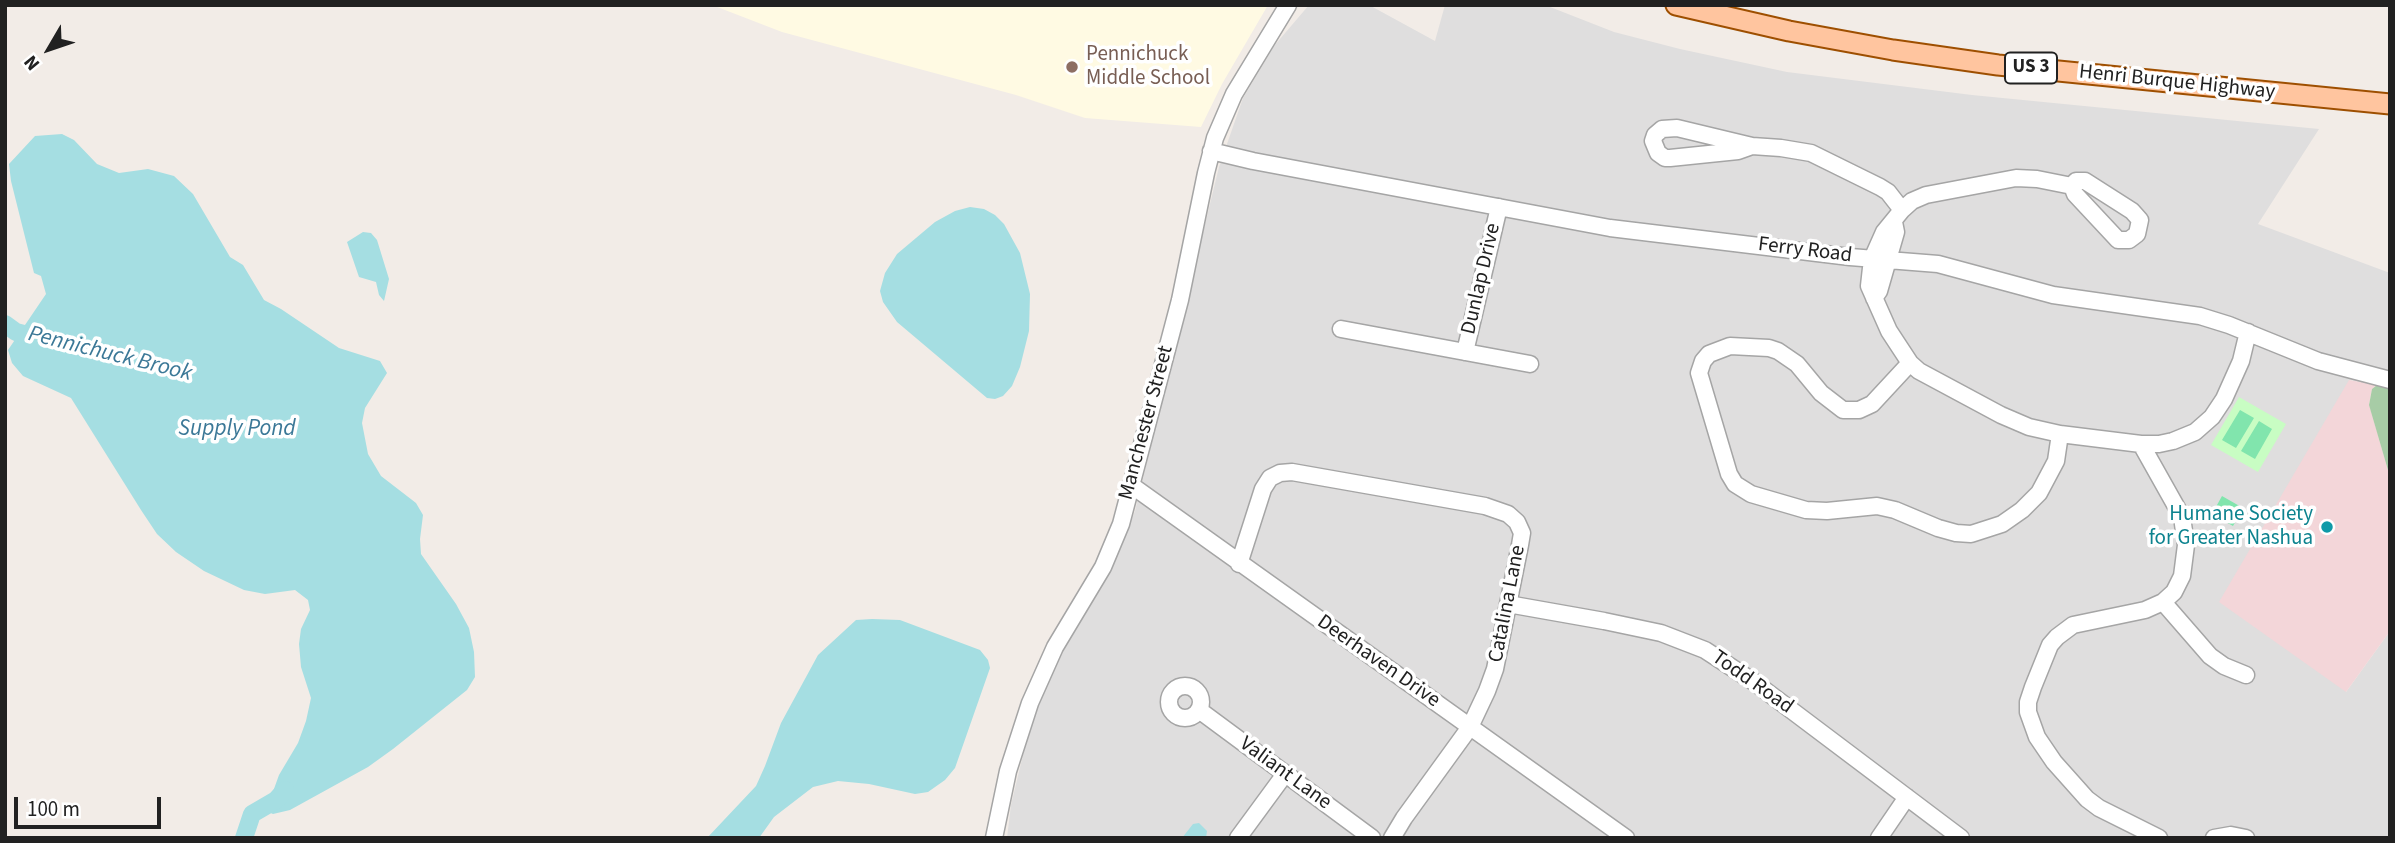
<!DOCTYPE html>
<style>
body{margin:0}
#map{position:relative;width:2395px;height:843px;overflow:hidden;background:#f2ece7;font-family:"Source Sans 3",sans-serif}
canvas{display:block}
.frame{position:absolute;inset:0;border:7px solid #212121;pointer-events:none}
.north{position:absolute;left:14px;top:14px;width:70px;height:70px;-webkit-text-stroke:5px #fff;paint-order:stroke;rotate:231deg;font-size:19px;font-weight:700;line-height:28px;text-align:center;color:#212121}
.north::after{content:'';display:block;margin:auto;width:24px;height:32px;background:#212121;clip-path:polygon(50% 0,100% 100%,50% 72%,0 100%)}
.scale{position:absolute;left:14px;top:797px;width:147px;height:32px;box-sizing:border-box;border:4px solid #212121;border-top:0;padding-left:9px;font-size:21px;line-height:24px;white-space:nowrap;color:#212121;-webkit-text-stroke:5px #fff;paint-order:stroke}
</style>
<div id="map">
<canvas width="2395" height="843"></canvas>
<div class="frame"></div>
<div class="north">N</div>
<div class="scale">100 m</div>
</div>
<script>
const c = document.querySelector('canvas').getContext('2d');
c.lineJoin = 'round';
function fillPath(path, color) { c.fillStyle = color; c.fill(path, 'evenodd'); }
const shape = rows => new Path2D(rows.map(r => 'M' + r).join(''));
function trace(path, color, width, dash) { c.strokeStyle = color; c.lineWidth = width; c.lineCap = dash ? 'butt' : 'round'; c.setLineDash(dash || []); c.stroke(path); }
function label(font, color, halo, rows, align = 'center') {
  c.font = font + ' "Source Sans 3",sans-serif'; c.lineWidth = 7; c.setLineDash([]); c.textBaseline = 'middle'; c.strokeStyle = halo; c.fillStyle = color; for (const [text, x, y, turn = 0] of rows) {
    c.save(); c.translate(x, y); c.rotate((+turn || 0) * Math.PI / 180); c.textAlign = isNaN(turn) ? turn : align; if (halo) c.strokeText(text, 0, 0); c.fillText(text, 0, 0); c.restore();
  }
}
const residential = shape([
 [1309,5,1369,5,1435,41,1445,5,1545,5,1614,32,1680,49,1787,72,1972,95,2319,129,2258,224,2390,273,2390,388,2349,380,2346,692,2390,631,2390,838,1007,838,1011,805,1034,709,1071,636,1111,571,1135,511,1219,167,1243,98,1274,46]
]);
const commercial = shape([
 [2349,380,2377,385,2372,389,2369,404,2390,477,2390,631,2346,692,2219,602]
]);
const education = shape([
 [712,5,1268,5,1222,84,1201,127,1085,118,1016,95,782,32]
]);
const cemetery = shape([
 [2377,385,2390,388,2390,477,2369,405,2372,389]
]);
const park = shape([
 [2239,397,2286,424,2258,472,2211,445]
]);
const pitch = shape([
 [2240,410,2254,418,2236,448,2222,440],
 [2259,421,2272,429,2255,459,2241,451],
 [2222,496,2243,508,2233,526,2212,514]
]);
const water = shape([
 [62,134,74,140,97,164,119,173,148,169,174,176,193,194,230,257,243,265,264,300,281,309,339,348,380,361,387,373,365,408,362,423,368,454,381,476,416,503,423,515,420,539,421,554,456,604,469,628,474,652,475,677,467,690,393,749,368,767,290,810,273,814,266,811,279,775,298,743,306,721,311,698,301,667,299,644,301,629,310,610,308,600,295,590,265,594,244,590,204,571,176,552,157,534,141,510,71,398,23,376,12,363,8,350,46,294,41,276,34,273,11,181,9,164,35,136],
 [970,207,984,209,995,215,1004,224,1020,253,1030,294,1029,331,1020,367,1012,386,1003,396,995,399,987,398,897,322,883,302,880,291,885,273,897,254,935,222,955,211],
 [363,232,371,233,377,240,389,279,384,301,379,295,376,282,359,277,347,242],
 [872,619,900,620,980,650,988,660,990,668,955,768,945,780,928,792,915,794,869,784,838,781,813,787,774,817,759,838,707,838,756,786,765,766,781,723,818,655,856,620],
 [1199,823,1207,831,1206,838,1182,838,1193,824]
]);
const river = shape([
 [5,324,16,332,39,338],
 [244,838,252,814,276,800,285,790]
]);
const minor = shape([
 [1752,146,1738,151,1670,158,1665,158,1658,153,1653,141,1655,135,1662,129,1677,128,1752,146,1781,148,1811,153,1880,187,1888,192,1902,210],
 [1211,151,1253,161,1610,228,1850,257,1938,264,2053,295,2200,316,2229,325,2318,361,2390,380],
 [2072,186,2076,181,2085,181,2132,211,2140,220,2137,234,2129,240,2118,240,2075,194,2072,186,2037,179,2016,178,1926,195,1912,201,1902,210,1884,232,1872,259,1869,286,1889,331,1910,363,1919,371,2001,415,2029,427,2060,434,2141,444,2159,444,2173,441,2195,432,2212,417,2224,399,2241,361,2248,332],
 [1874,298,1879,291,1896,232,1894,222],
 [1341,329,1530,364],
 [1465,352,1499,207],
 [1910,363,1872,404,1859,410,1843,410,1821,393,1797,364,1778,351,1769,348,1730,346,1709,354,1703,361,1699,373,1729,474,1735,484,1751,494,1806,510,1827,511,1877,506,1895,510,1938,528,1956,533,1971,534,2002,524,2022,510,2039,493,2056,461,2060,434],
 [2141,444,2182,517,2186,545,2182,576,2174,592,2163,602,2145,610,2073,625,2057,637,2050,645,2033,687,2028,702,2028,712,2037,737,2054,762,2087,799,2099,808,2159,838],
 [1131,485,1626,838],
 [1239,564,1263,489,1270,478,1280,473,1292,472,1485,506,1508,514,1517,522,1522,533,1520,545,1495,669,1487,691,1470,727,1404,818,1392,838],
 [2163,602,2210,656,2224,666,2246,675],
 [1508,604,1604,621,1661,633,1705,650,1754,682,1961,838],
 '1169 702a16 16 0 1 1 32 0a16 16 0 1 1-32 0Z',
 [1199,710,1372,838],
 [994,838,1008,771,1030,703,1055,647,1103,567,1121,524,1180,300,1206,173,1215,138,1234,94,1288,5],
 [1238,838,1285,774],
 [1879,838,1907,797],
 [2214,838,2231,835,2246,838]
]);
const major = shape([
 [1676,5,1789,31,1893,50,1998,65,2390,104]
]);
const markers = [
 [1072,67,7,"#8d6e63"],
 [2327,527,7,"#0f9aa8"]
];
const shields = [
 [2031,68,52]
];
const shieldNames = [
 ["US 3",2031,68]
];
const educationNames = [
 ["Pennichuck",1086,55],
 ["Middle School",1086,79]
];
const streetNames = [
 ["Henri Burque Highway",2177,83,6],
 ["Ferry Road",1805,251,7],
 ["Dunlap Drive",1482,279,-77],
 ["Manchester Street",1147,423,-75],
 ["Catalina Lane",1508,604,-79],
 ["Deerhaven Drive",1378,662,35],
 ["Todd Road",1752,683,35],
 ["Valiant Lane",1285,774,36]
];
const cultureNames = [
 ["Humane Society",2313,515],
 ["for Greater Nashua",2313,539]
];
const waterNames = [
 ["Pennichuck Brook",110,355,14],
 ["Supply Pond",237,430]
];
fillPath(residential, '#dfdede');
fillPath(commercial, '#f3d6d9');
fillPath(education, '#fffae3');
fillPath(cemetery, '#a7cca6');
fillPath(park, '#c8fdc3');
fillPath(pitch, '#81e5ad');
fillPath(water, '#a5dee2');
trace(river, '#a5dee2', 18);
trace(minor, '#a5a5a5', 19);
trace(major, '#9e4f00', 23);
trace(minor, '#fff', 16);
trace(major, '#ffc59f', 19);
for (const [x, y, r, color] of markers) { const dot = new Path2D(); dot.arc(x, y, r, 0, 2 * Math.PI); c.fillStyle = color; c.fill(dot); trace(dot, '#fff', 2.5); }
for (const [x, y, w] of shields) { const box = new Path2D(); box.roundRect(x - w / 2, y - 15.5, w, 31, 5); c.fillStyle = '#fff'; c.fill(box); trace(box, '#212121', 2); }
label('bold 19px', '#212121', null, shieldNames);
label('21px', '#785e54', '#fff', educationNames, 'left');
label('21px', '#212121', '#fff', streetNames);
label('21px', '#0d838f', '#fff', cultureNames, 'right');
label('italic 23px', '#3b7897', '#fff', waterNames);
</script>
